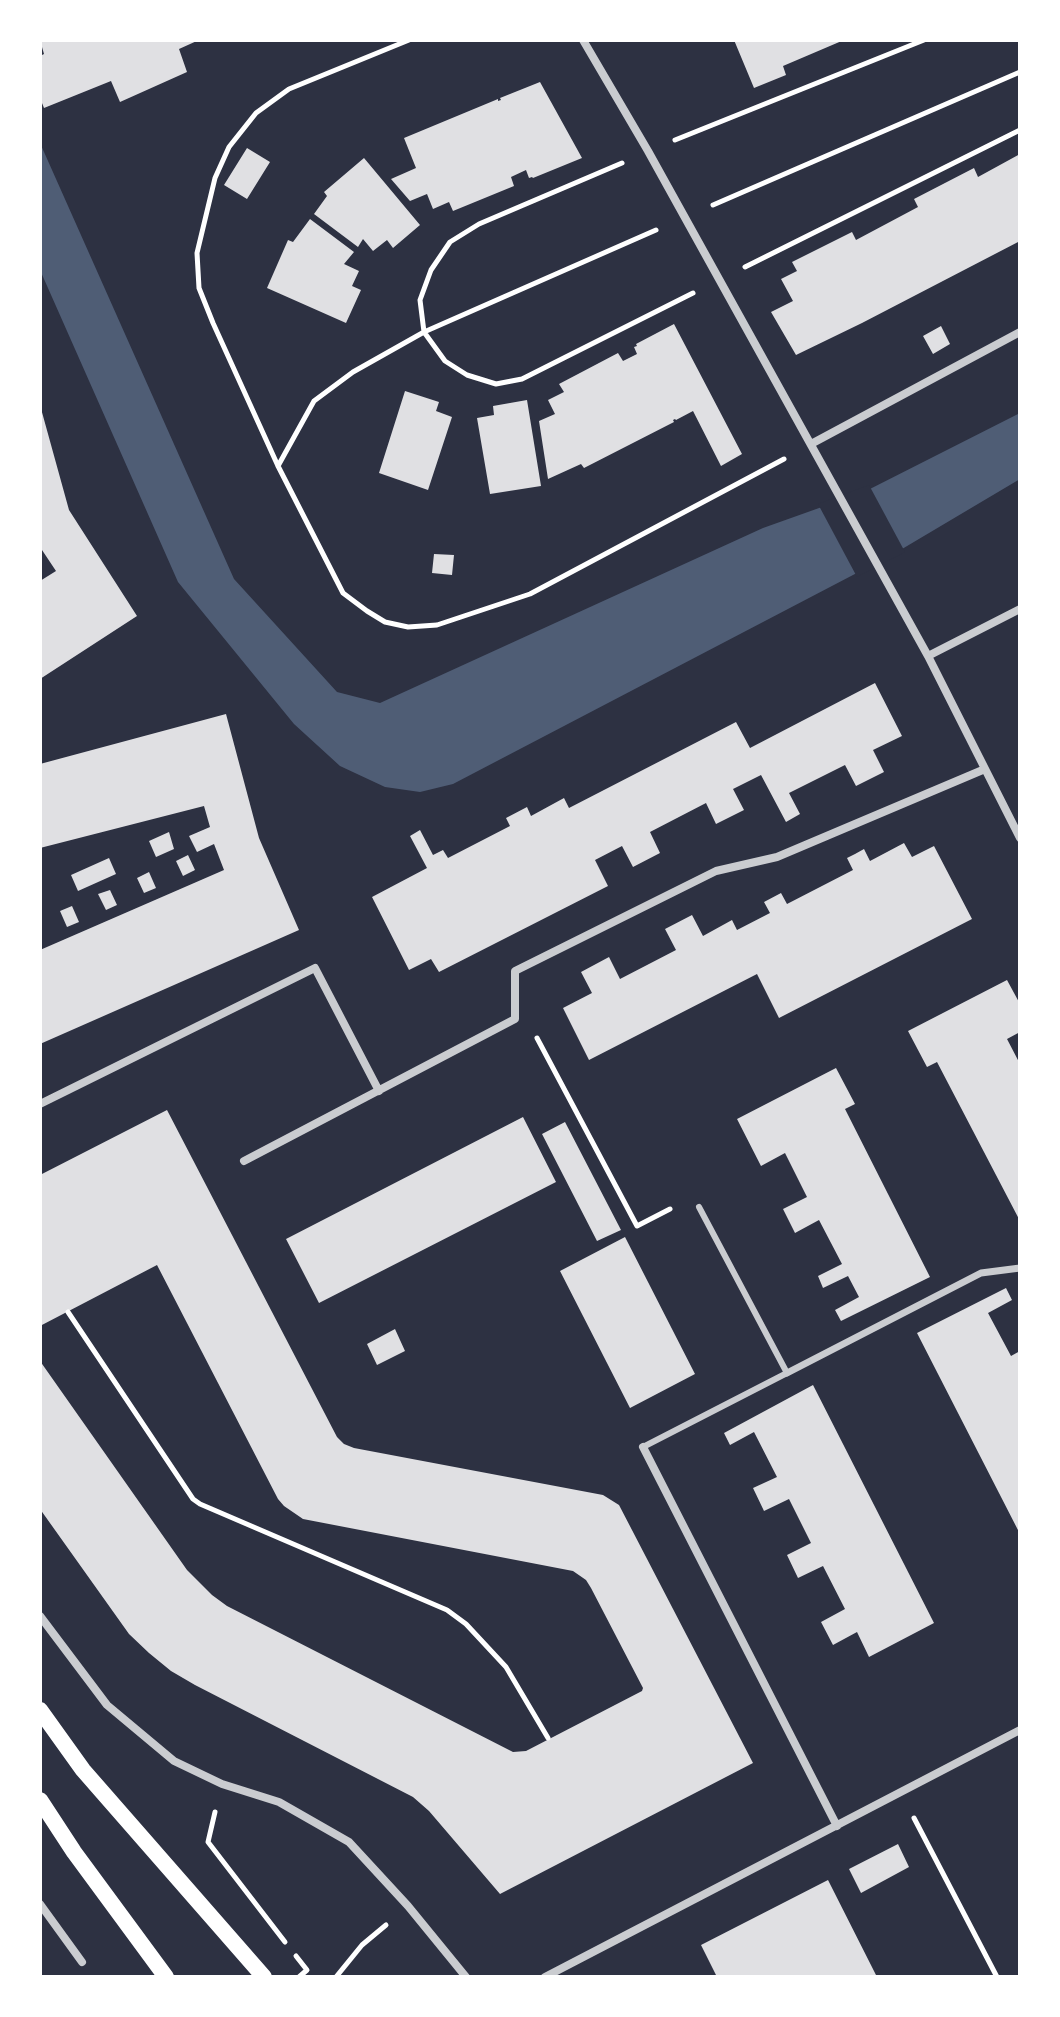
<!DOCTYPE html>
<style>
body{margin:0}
#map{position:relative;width:1060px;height:2017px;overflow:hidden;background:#2d3142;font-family:"Space Grotesk",sans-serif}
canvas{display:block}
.frame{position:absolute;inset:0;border:42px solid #fff;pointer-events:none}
</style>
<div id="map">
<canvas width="1060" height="2017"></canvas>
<div class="frame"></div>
</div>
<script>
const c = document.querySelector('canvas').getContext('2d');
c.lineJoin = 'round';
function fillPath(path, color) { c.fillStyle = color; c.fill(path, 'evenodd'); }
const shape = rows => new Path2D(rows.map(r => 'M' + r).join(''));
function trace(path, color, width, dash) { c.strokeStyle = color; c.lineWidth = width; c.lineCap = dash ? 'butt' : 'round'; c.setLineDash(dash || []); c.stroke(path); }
const water = shape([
 [40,143,234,579,337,692,380,703,763,528,864,492,1020,413,1020,479,897,552,453,784,420,792,385,787,340,766,294,724,178,582,40,270]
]);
const pier = shape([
 [869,485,905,552,857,577,818,504]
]);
const building = shape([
 [40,40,199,40,179,49,187,72,120,102,111,81,44,108,40,98,40,56,44,54],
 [734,40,844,40,783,66,786,75,754,88],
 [540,82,582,158,533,178,532,177,529,178,526,170,511,177,514,186,453,211,449,202,433,209,427,194,410,201,391,179,416,168,404,138,498,99,498,101,501,100,500,98],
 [247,148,270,162,247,199,224,185],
 [1020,154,1020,241,862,323,796,355,771,312,793,301,781,279,797,271,792,262,852,232,856,240,918,207,914,199,974,168,978,177],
 [364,158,420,225,393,248,387,240,373,251,363,239,358,247,314,214,327,196,324,192],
 [310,219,354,252,344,264,359,271,352,286,361,290,346,323,267,288,288,240,293,242],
 [674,324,742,454,721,466,693,411,676,420,675,419,673,420,674,422,584,468,581,464,548,479,539,421,555,414,548,400,564,392,559,384,618,353,623,361,637,354,634,347,637,346,636,344],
 [941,326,950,344,933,354,923,336],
 [405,391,439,402,436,411,452,417,428,490,379,473],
 [527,400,541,486,490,494,477,418,494,415,493,406],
 [40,405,69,510,137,616,40,679,40,581,56,571,40,547],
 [434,554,454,555,452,575,432,573],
 [875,683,902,736,873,750,884,772,856,786,845,765,789,793,800,814,786,822,761,775,733,789,744,810,716,824,706,803,650,832,660,853,633,867,622,846,595,860,608,886,439,972,431,959,409,970,372,897,427,868,410,836,420,830,433,855,443,850,448,858,510,826,506,818,527,807,531,816,564,798,569,808,736,722,750,748],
 [226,714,259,838,299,930,40,1044,40,950,224,870,214,844,197,852,189,836,210,827,204,806,40,848,40,764],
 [169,832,174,849,156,857,149,841],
 [904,843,912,857,934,846,972,919,779,1018,757,974,589,1060,563,1008,592,993,581,972,609,957,620,979,676,950,665,929,692,915,703,936,732,920,737,930,770,913,764,902,781,893,787,904,853,870,847,858,855,854,864,849,870,861],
 [188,855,195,870,183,876,176,861],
 [109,858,116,874,78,891,71,875],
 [149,872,156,888,144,893,137,878],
 [110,890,117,905,106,910,98,894],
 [72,906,79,922,67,927,60,911],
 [1007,980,1020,1004,1020,1032,1007,1039,1020,1064,1020,1221,937,1062,927,1067,908,1031],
 [836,1068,855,1104,845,1109,930,1277,841,1321,835,1310,859,1297,848,1276,823,1288,818,1276,842,1264,819,1220,795,1233,783,1209,807,1197,785,1153,761,1166,737,1119],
 [167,1110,337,1437,344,1444,354,1448,603,1495,619,1505,753,1763,500,1894,429,1811,413,1797,195,1685,171,1671,149,1653,129,1634,40,1509,40,1361,187,1570,212,1595,227,1606,513,1752,526,1751,642,1691,643,1688,591,1588,586,1580,573,1571,303,1519,284,1506,278,1499,157,1265,40,1326,40,1175],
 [523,1117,556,1182,319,1303,286,1239],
 [565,1122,621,1230,597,1241,542,1134],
 [625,1237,695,1374,630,1408,560,1271],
 [1006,1288,1012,1300,988,1313,1011,1356,1020,1351,1020,1534,917,1333],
 [395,1329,405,1351,377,1365,367,1344],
 [813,1385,934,1623,869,1657,857,1632,833,1645,821,1622,845,1609,823,1566,798,1578,787,1555,811,1543,789,1499,764,1511,753,1488,777,1477,754,1432,730,1445,724,1433],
 [898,1844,909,1867,861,1893,849,1869],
 [828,1880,877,1977,717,1977,701,1945]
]);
const path = shape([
 [409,40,289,89,256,113,229,147,215,178,197,253,199,288,213,323,278,466,343,593,367,611,385,622,408,627,437,625,530,594,784,459],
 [675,140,924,40],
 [622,163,479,224,450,242,431,270,420,300,424,332,445,361,467,375,496,384,522,379,693,293],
 [713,205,1020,72],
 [745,267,1020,130],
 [278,466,314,401,353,372,424,332,656,230],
 [537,1038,637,1226,670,1209],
 [68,1312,193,1499,200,1504,447,1610,466,1624,506,1667,548,1738],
 [215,1812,208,1842,285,1942],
 [914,1818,997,1977],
 [296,1956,307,1970,299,1977],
 [336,1977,362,1945,386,1925]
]);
const service = shape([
 [643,1447,787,1373,699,1207]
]);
const pedestrian = shape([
 [787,1373,981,1273,1020,1268]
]);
const minor = shape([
 [583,40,648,151,928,656,1020,838],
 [811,444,1020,332],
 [928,656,1020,609],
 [40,1104,315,968,379,1091],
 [244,1161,515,1019,515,971,716,871,777,857,985,769],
 [643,1447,837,1826],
 [40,1616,107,1705,174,1761,222,1784,279,1802,349,1842,408,1906,466,1977],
 [40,1904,82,1962],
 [545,1977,1020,1730]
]);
const secondary = shape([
 [40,1710,83,1770,264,1977],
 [40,1800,74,1852,166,1977]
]);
fillPath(water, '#4f5d75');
fillPath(pier, '#2d3142');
fillPath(building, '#e0e0e3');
trace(path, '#fff', 5);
trace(service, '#caccd0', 6);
trace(pedestrian, '#caccd0', 7);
trace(minor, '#caccd0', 8);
trace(secondary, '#fff', 16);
</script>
